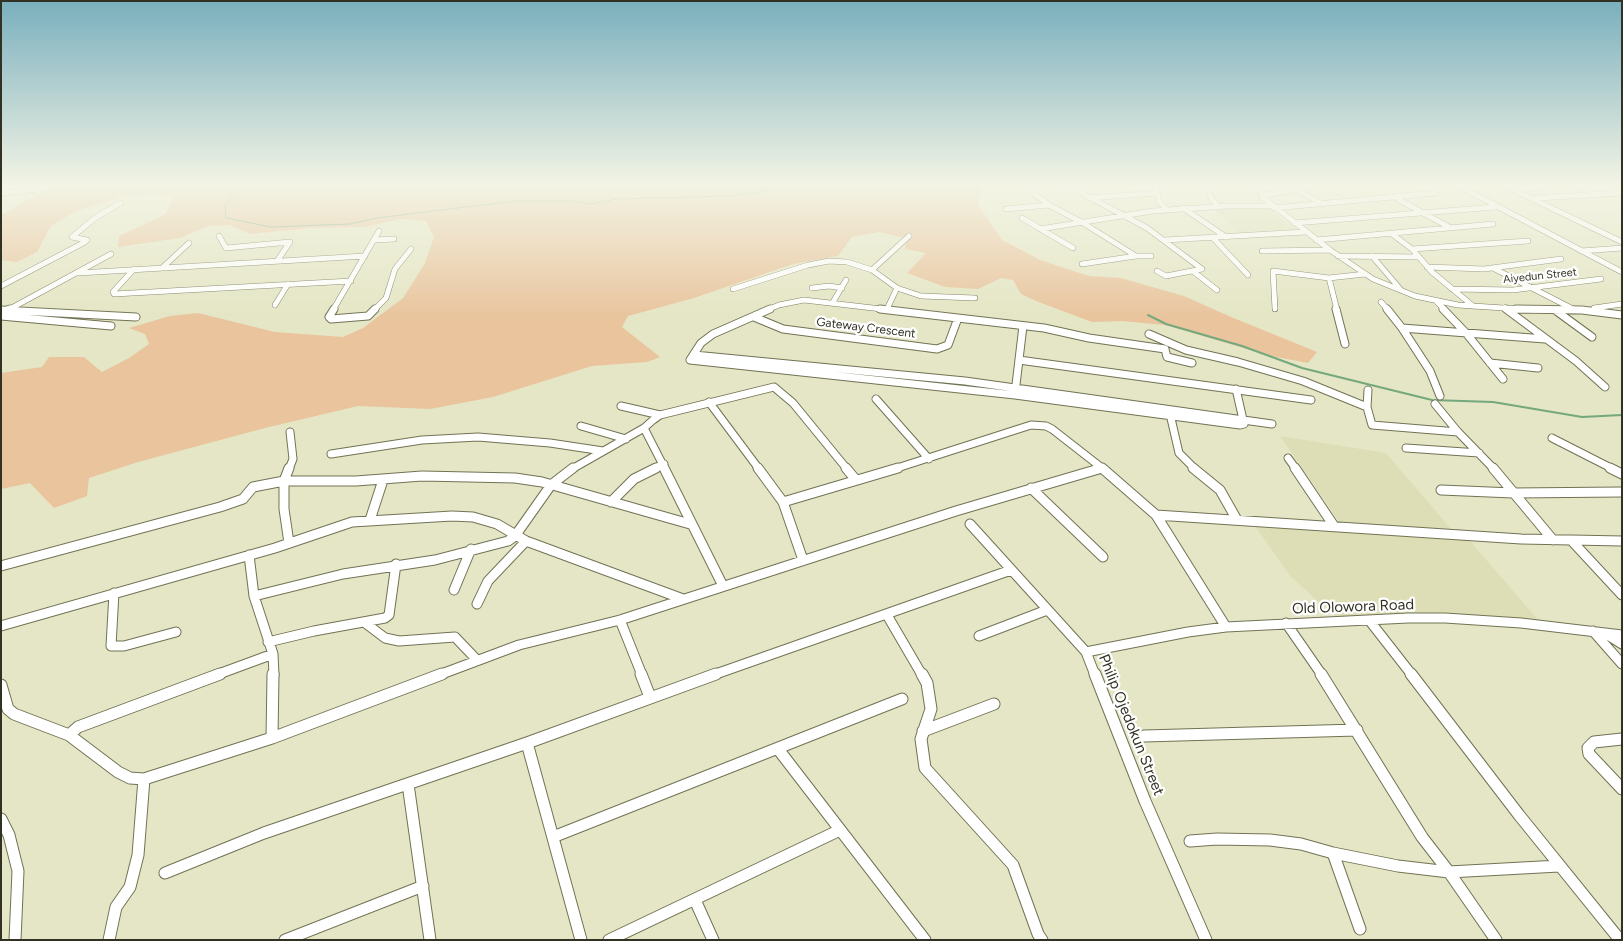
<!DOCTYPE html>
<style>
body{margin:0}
#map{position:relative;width:1623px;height:941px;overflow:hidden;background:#e5e6c5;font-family:Figtree,sans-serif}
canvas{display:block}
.frame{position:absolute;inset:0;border:2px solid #313124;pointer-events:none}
</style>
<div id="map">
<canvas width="1623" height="941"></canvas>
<div class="frame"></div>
</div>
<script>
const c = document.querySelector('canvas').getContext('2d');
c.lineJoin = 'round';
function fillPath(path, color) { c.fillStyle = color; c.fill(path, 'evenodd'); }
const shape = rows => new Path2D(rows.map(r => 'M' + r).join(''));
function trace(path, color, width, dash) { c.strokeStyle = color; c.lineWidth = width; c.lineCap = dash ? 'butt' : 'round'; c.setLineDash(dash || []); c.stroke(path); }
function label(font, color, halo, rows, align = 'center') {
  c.font = font + ' Figtree,sans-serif'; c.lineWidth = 4.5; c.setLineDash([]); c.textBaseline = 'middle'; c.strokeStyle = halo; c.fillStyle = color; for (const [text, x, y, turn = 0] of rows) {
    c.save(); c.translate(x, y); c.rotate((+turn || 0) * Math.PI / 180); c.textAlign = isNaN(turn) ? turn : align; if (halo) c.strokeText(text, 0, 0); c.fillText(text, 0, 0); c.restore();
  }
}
const built = shape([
 [1231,207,1268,208,1297,231,1241,235,1213,209],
 [1280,436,1386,453,1451,529,1341,524],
 [1255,526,1469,540,1540,622,1438,614,1336,617,1291,577]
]);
const green = shape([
 [54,186,982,186,978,204,1002,240,1040,260,1089,276,1121,278,1184,296,1231,317,1317,352,1308,363,1271,356,1165,325,1122,321,1092,322,1036,301,1021,294,1013,280,1001,278,978,289,945,287,907,273,926,253,905,249,906,238,879,232,852,237,838,256,793,264,694,298,628,316,622,327,660,357,647,362,592,366,493,397,430,409,358,406,265,428,138,462,89,478,87,496,54,508,30,483,1,489,1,373,42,367,49,357,84,357,102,372,129,358,149,344,145,334,129,328,170,316,198,313,275,332,343,337,363,328,403,298,425,263,434,237,426,221,401,219,365,227,310,228,250,234,230,225,208,226,180,238,118,247,119,236,166,214,174,197,153,193,126,196,78,210,51,226,37,252,17,262,1,260,1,215]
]);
const streamFar1 = shape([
 [239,186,225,205,226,218,271,227,350,224,377,218,515,201,572,201,591,204,617,199,731,196,800,186]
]);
const stream = shape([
 [1148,315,1166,324,1242,346,1302,368,1432,400,1493,402,1582,417,1622,415]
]);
const minorFar3 = shape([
 [1024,186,1049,205,1083,223,1136,256],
 [1069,186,1147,228,1202,269,1166,276,1157,271],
 [1156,186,1159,201,1167,210],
 [1207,186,1211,198,1218,206],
 [1264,186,1261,196,1330,250,1373,279,1415,296,1458,305,1534,310,1583,310],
 [1459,186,1622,272],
 [1506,186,1622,242],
 [1579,186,1593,193],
 [1518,189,1542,187],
 [1297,190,1321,203],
 [1,193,37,189],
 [1261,196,1312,186],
 [1394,197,1449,227],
 [1089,198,1157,193],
 [1537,198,1622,193],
 [1183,208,1226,237],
 [1274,208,1435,193],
 [1006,209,1049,205],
 [1022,218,1073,248],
 [1294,223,1496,207],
 [1040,229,1153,211,1226,206,1271,206],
 [1392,234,1412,249,1432,272,1473,306],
 [219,236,226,248,290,242,277,261],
 [1213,238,1248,275],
 [375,240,394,239],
 [1165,240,1305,232],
 [1316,240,1493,224],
 [1412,249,1528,241],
 [1262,251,1330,250],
 [1581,251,1622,248],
 [1338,256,1419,257],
 [1372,256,1401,290],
 [1082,264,1136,256,1151,256],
 [1427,267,1484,269,1561,259],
 [162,268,189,243],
 [1493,268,1573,309],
 [134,269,113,292,114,294,351,281],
 [872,270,909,236],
 [1194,272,1217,290],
 [79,273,365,256],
 [1329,278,1337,310],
 [1,286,85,242,87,240,72,237,95,218,120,203],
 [812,288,829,286,842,288],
 [733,289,808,265,829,261,847,262,872,270,897,288,921,296,975,298],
 [1452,289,1513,290,1601,279],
 [833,302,846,280],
 [1381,302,1388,310],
 [1437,302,1445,310],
 [275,305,288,284],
 [1505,308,1508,310],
 [1594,308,1622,304],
 [887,309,897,288],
 [1275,309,1273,271,1329,278,1365,274],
 [8,310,111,254],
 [333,310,379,231],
 [374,310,386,298,395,269,411,249],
 [767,310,779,305,804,300,890,310]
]);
const minorFar2 = shape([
 [334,309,329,317,331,319,368,316,375,309],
 [770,309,713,334,701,343,690,360,1015,395,1240,425,1244,424,1236,389],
 [880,309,1044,328,1089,338,1165,349,1167,357,1192,363],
 [1336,309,1345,344],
 [1387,309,1402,328,1430,371,1440,396],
 [1443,309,1466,333,1503,379],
 [1506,309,1576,361,1605,387],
 [1516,309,1582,310,1622,315],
 [1,310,136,317],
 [8,310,10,309],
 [1555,310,1592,337],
 [1,316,111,326],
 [754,317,783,329,937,349,948,345,958,318],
 [1402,328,1545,339],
 [1149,334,1186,350,1238,362,1303,381,1367,407],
 [694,355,965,381,1272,424],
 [1019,360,1311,400],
 [1490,363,1538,368],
 [1368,390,1367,407,1372,425,1458,432],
 [1015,393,1023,326],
 [876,399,929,459],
 [709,402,759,469],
 [1435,404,1458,432,1494,469],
 [621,406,660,415],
 [1170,414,1179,453,1195,469],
 [581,426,626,439],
 [1552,438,1613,469],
 [1406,448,1479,453],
 [331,454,422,440,478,437,550,443,603,451],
 [1288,458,1296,469],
 [289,469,293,459,290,432],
 [572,469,644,428],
 [653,469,664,464],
 [665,469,644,428,653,420,660,415,774,387,793,403,847,469],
 [894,469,1031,425,1046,426,1052,429,1102,468],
 [1098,469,1103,469]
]);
const minorFar1 = shape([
 [664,468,723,586],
 [758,468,783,502,803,560],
 [846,468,856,480],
 [1102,468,1156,515,1226,627],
 [1193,468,1220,490,1237,520],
 [1295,468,1334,526],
 [1493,468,1553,540],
 [1610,468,1622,474],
 [1031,488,1103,557],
 [1441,490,1513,493,1622,492],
 [611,502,634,479,656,468],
 [783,502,898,468],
 [1156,515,1521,539,1622,541],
 [370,520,383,480],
 [970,524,1086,652,1095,675],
 [1571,540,1622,595],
 [289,543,284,509,284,481,289,468],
 [249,555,254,596,273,654,274,675],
 [1,566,220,507,243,499,253,487,284,481,356,481,422,476,515,478,542,482,690,524],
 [454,590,471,549],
 [114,593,111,646,124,646,176,632],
 [254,596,343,574,435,560,508,541,515,536,551,485,573,468],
 [477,604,488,581,526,541],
 [887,615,922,675],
 [620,620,642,675],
 [1369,620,1412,675],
 [364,622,385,638,399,641,455,637,477,660],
 [1286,623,1322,675],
 [1,626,275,548,352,522,452,516,473,517,497,524,526,541,683,599],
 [1593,631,1622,664],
 [1606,634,1622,644],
 [979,636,1047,610],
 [268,642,314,631,385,618,389,615,396,564],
 [1086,652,1188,632,1226,627,1408,618,1445,618,1521,623,1622,635],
 [216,675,273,654],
 [439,675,519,645,620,620,956,511,1102,468],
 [713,675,1011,570]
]);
const minor = shape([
 [641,674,650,697],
 [922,674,927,683,931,709,921,739,925,768,1013,865,1038,934,1042,940],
 [1095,674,1145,801,1206,940],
 [1321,674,1422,837,1449,872,1496,940],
 [1411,674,1519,815,1620,940],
 [1,685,8,709,14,714,69,735,118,772,130,778,144,779,272,738,442,674],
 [923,731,994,704],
 [69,735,78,727,220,674],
 [1144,736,1357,730],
 [272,738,273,674],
 [1622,739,1594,742,1588,748,1589,754,1622,789],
 [527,743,581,940],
 [778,749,925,940],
 [408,784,430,940],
 [1,819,9,835,18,871,15,940],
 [553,837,902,699],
 [1190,841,1217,839,1270,840,1301,844,1333,853,1398,866,1449,872,1559,866],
 [1333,853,1360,929],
 [165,873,264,833,527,743,716,674],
 [695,900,713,940],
 [109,940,116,907,130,887,138,855,144,779],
 [285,940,423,886],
 [609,940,840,830]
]);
const farStreetnames = [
 ["Aiyedun Street",1540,276,-6]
];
const streetNames = [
 ["Gateway Crescent",866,328,7]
];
const nearStreetnames = [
 ["Old Olowora Road",1353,607,-2],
 ["Philip Ojedokun Street",1131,725,68]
];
fillPath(built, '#dddeb5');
fillPath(green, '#e9c49d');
trace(streamFar1, '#74a87d', 1);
trace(stream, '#74a87d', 2);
trace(minorFar3, '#727255', 6);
trace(minorFar2, '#727255', 9);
trace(minorFar1, '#727255', 11);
trace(minor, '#727255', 13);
trace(minorFar3, '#fff', 5);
trace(minorFar2, '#fff', 7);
trace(minorFar1, '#fff', 9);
trace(minor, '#fff', 11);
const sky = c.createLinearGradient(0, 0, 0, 318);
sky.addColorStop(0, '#79afbd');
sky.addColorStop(0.58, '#f3f4e5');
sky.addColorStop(1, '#f3f4e500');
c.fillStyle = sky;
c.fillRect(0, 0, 1623, 318);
label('11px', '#313124', '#fff', farStreetnames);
label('12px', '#313124', '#fff', streetNames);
label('15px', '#313124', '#fff', nearStreetnames);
</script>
